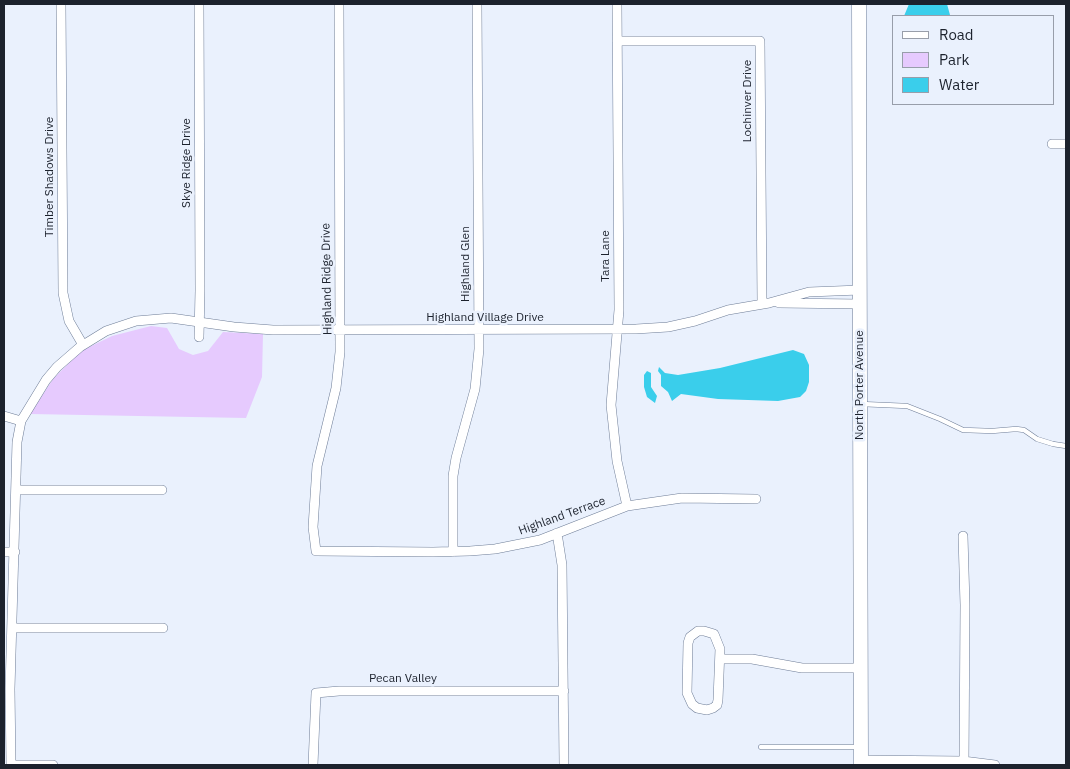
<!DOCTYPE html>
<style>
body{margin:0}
#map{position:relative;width:1070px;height:769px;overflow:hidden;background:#eaf1fd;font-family:"IBM Plex Sans",sans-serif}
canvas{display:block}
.frame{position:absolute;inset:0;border:5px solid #1c222d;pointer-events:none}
.legend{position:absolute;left:892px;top:15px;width:162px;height:90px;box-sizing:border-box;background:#eaf1fd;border:1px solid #989eaa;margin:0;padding:6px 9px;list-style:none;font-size:15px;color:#1c222d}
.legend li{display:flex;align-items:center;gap:10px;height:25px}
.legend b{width:25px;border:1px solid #989eaa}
</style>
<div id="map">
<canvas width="1070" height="769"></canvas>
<div class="frame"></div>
<ul class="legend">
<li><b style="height:6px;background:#fff"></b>Road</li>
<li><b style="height:14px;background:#e6cafe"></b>Park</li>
<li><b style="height:14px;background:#3aceeb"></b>Water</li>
</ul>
</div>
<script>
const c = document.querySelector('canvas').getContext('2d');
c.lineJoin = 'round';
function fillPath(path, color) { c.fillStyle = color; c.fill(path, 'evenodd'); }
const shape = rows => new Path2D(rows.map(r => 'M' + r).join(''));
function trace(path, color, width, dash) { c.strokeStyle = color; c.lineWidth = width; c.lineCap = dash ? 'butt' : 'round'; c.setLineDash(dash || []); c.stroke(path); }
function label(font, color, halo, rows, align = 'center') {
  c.font = font + ' "IBM Plex Sans",sans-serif'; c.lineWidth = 5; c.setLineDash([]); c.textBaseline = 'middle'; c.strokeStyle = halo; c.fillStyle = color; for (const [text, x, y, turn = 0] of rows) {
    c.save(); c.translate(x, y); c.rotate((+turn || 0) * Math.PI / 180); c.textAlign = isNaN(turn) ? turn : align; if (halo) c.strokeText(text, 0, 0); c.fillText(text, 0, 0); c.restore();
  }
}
const green = shape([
 [151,326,167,328,179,349,193,355,208,351,223,332,263,334,262,377,246,418,30,414,53,379,81,351,112,336]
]);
const water = shape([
 [909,4,947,4,950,15,949,16,904,16],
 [793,350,804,354,809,365,809,382,806,391,800,397,778,401,718,399,681,394,672,401,668,392,661,386,661,375,658,371,659,367,665,373,678,375,720,368],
 [647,371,651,373,651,387,657,396,655,403,647,397,644,387,644,375]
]);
const lane = shape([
 [861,404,907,406,940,419,963,430,992,431,1016,429,1024,430,1037,439,1053,444,1066,446],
 [761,747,859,747]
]);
const street = shape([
 [61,4,63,293,69,321,83,345],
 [339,4,340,352,336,388,317,466,313,527,316,551,433,552,470,551,495,549,540,540,627,506,682,498,756,499],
 [617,4,619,310,611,405,617,461,627,506],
 [617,41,760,41,762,304],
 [1052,144,1066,144],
 [779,303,860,304],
 [199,337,200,290,199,4],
 [4,416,21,421],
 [16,490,162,490],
 [557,533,562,565,564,765],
 [963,536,965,605,964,765],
 [4,552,15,552],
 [453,552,453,476,456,458,475,389,479,349,477,4],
 [12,628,163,628],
 [698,631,704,631,714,634,720,649,718,700,717,705,713,708,707,710,697,708,692,704,687,693,688,643,690,637,698,631],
 [720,659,752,659,802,668,860,668],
 [861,760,963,761,995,765],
 [11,765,10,689,17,442,21,421,46,380,57,367,80,347,106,331,136,321,171,318,234,327,273,330,636,329,668,327,695,321,728,310,769,303,809,292,860,290],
 [11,765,53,765],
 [313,765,316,693,339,691,564,691]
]);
const secondary = shape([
 [859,4,861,765]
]);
const streetNames = [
 ["Lochinver Drive",748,101,-90],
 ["Skye Ridge Drive",187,163,-90],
 ["Timber Shadows Drive",50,177,-90],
 ["Tara Lane",606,256,-90],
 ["Highland Glen",466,264,-90],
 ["Highland Ridge Drive",327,279,-91],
 ["Highland Village Drive",485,318],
 ["North Porter Avenue",860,385,-90],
 ["Highland Terrace",562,516,-20],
 ["Pecan Valley",403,679]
];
fillPath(green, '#e6cafe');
fillPath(water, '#3aceeb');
trace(lane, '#6e7d97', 5.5);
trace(street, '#6e7d97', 10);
trace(secondary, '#6e7d97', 15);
trace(lane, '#fff', 4.5);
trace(street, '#fff', 9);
trace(secondary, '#fff', 14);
label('12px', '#1c222d', '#eaf1fd', streetNames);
</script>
